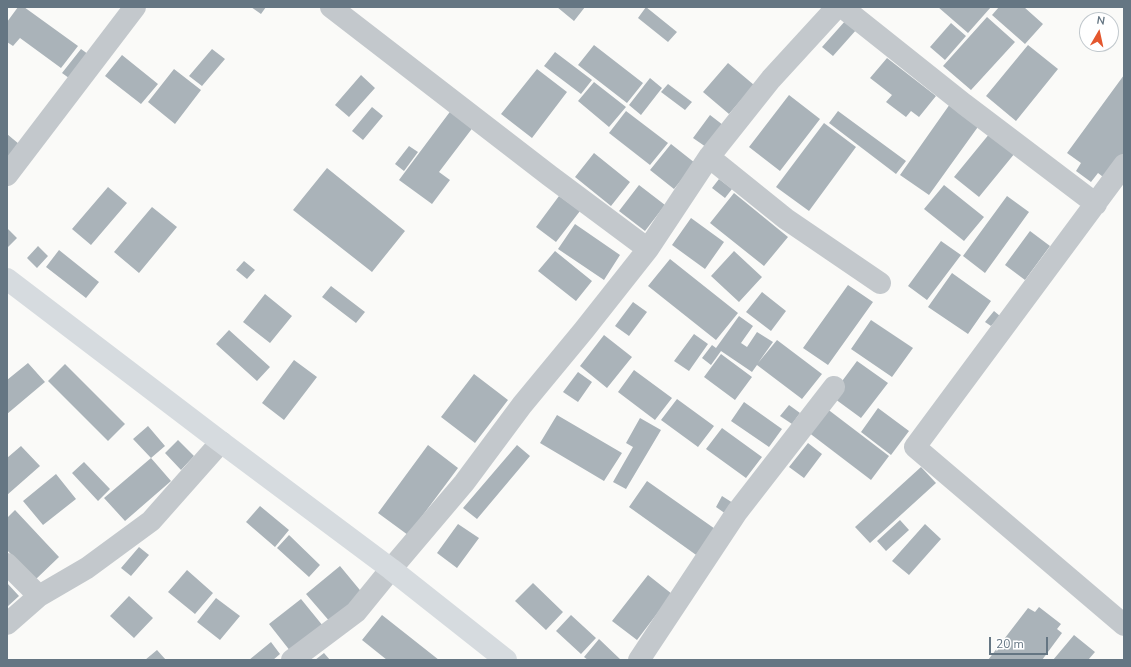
<!DOCTYPE html>
<style>
body{margin:0}
#map{position:relative;width:1131px;height:667px;overflow:hidden;background:#fafaf8;font-family:"Nunito Sans",sans-serif}
canvas{display:block}
.frame{position:absolute;inset:0;border:8px solid #657683;pointer-events:none}
.north{position:absolute;left:1079px;top:12px;width:40px;height:40px;box-sizing:border-box;background:#fff;border:1px solid #c1c8cd;border-radius:50%;rotate:9deg;font-size:11px;font-weight:700;line-height:16px;text-align:center;color:#657683}
.north::after{content:'';display:block;margin:auto;width:14px;height:18px;background:#e4572e;clip-path:polygon(50% 0,100% 100%,50% 72%,0 100%)}
.scale{position:absolute;left:989px;top:637px;width:59px;height:18px;box-sizing:border-box;border:2px solid #657683;border-top:0;padding-left:5px;font-size:12px;line-height:14px;white-space:nowrap;color:#657683;-webkit-text-stroke:3px #fff;paint-order:stroke}
</style>
<div id="map">
<canvas width="1131" height="667"></canvas>
<div class="frame"></div>
<div class="north">N</div>
<div class="scale">20 m</div>
</div>
<script>
const c = document.querySelector('canvas').getContext('2d');
c.lineJoin = 'round';
function fillPath(path, color) { c.fillStyle = color; c.fill(path, 'evenodd'); }
const shape = rows => new Path2D(rows.map(r => 'M' + r).join(''));
function trace(path, color, width, dash) { c.strokeStyle = color; c.lineWidth = width; c.lineCap = dash ? 'butt' : 'round'; c.setLineDash(dash || []); c.stroke(path); }
const building = shape([
 [18,7,24,7,78,46,61,68,20,38,13,46,7,42,7,22],
 [251,7,266,7,261,14],
 [557,7,585,7,574,21],
 [646,7,677,32,668,42,638,18],
 [938,7,991,7,968,33],
 [999,7,1024,7,1043,24,1025,44,992,15],
 [987,17,1015,42,971,90,943,66],
 [846,20,857,29,833,56,822,47],
 [951,23,966,36,945,60,930,47],
 [594,45,643,83,627,103,578,65],
 [1028,45,1058,69,1016,121,986,96],
 [81,49,92,57,73,81,62,73],
 [212,49,225,59,202,86,189,76],
 [555,52,592,80,581,94,544,66],
 [122,55,158,84,141,104,105,76],
 [887,58,936,96,919,117,911,111,906,117,886,102,892,95,870,78],
 [728,63,754,85,729,114,703,92],
 [174,69,201,90,175,124,148,102],
 [537,69,567,92,532,138,501,114],
 [361,75,375,88,349,117,335,105],
 [1124,75,1124,157,1107,180,1098,173,1091,182,1076,171,1081,163,1067,153],
 [650,78,662,88,641,115,629,105],
 [594,82,626,107,609,127,578,101],
 [668,84,692,102,685,110,661,92],
 [789,95,820,119,780,171,749,147],
 [950,104,980,124,929,195,900,175],
 [372,107,383,116,363,140,352,131],
 [452,109,474,126,439,172,450,180,432,204,399,180],
 [626,111,668,143,650,165,609,133],
 [838,111,906,161,896,174,829,123],
 [710,115,723,125,706,147,693,138],
 [824,123,856,147,809,211,776,187],
 [990,133,1015,153,979,197,954,177],
 [7,134,19,144,7,158],
 [671,144,695,163,674,189,650,170],
 [409,146,418,152,404,171,395,164],
 [594,153,630,182,611,206,575,177],
 [327,168,405,231,372,272,293,210],
 [719,179,732,189,725,198,712,188],
 [639,185,665,205,645,231,619,211],
 [944,185,984,217,964,241,924,209],
 [108,187,127,203,91,245,72,229],
 [734,193,788,237,764,266,710,223],
 [559,196,580,211,556,242,536,227],
 [1007,196,1029,212,985,273,963,256],
 [152,207,177,227,139,273,114,252],
 [691,218,724,242,705,269,672,245],
 [575,224,620,255,604,280,558,249],
 [7,228,17,238,7,248],
 [1030,231,1050,246,1025,280,1005,265],
 [941,241,961,255,927,300,908,286],
 [38,246,48,256,37,268,27,258],
 [59,250,99,282,86,298,46,267],
 [555,251,592,281,576,301,538,271],
 [734,251,762,277,739,302,711,276],
 [670,259,738,313,716,340,648,286],
 [244,261,255,270,247,279,236,270],
 [952,273,991,301,968,334,928,307],
 [848,285,873,302,828,365,803,348],
 [331,286,365,312,356,323,322,297],
 [762,292,786,311,771,331,746,312],
 [265,294,292,316,270,343,243,322],
 [633,302,647,312,629,336,615,326],
 [994,311,1000,316,991,326,985,322],
 [739,316,753,326,741,343,747,347,757,332,773,342,758,363,777,340,822,374,802,399,757,365,752,372,721,351,711,365,702,358,712,345,716,348],
 [871,320,913,348,892,377,851,349],
 [229,330,270,367,257,381,216,344],
 [694,334,708,344,689,371,674,361],
 [604,335,632,357,607,388,580,366],
 [721,354,752,377,735,400,704,377],
 [294,360,317,377,284,420,262,403],
 [857,361,888,383,861,418,831,396],
 [28,363,45,382,7,414,7,380],
 [65,364,125,424,108,441,48,381],
 [634,370,672,398,655,420,618,392],
 [578,372,592,382,578,402,563,392],
 [474,374,508,400,475,443,441,417],
 [677,399,714,426,698,447,661,420],
 [744,402,782,429,769,447,731,421],
 [789,405,800,413,792,424,780,416],
 [826,408,889,456,871,480,808,432],
 [878,408,909,431,891,455,861,432],
 [557,415,622,453,604,481,540,443],
 [640,418,661,430,626,489,613,482,633,447,626,443],
 [148,426,165,446,151,458,133,439],
 [722,428,762,457,746,478,706,449],
 [178,440,194,456,181,470,165,453],
 [808,443,822,454,804,478,789,467],
 [428,445,458,468,408,535,378,513],
 [517,445,530,456,477,519,463,508],
 [21,446,40,466,7,495,7,458],
 [151,458,171,481,125,521,104,498],
 [84,462,110,489,98,501,72,473],
 [921,467,936,483,870,543,855,527],
 [56,474,76,499,43,525,23,501],
 [647,481,718,531,699,557,629,507],
 [722,496,733,503,726,514,716,507],
 [260,506,289,530,275,547,246,522],
 [15,510,59,557,35,580,7,550,7,518],
 [900,520,909,530,886,551,877,541],
 [458,524,479,538,457,568,437,553],
 [925,524,941,539,909,575,892,561],
 [289,535,320,565,309,577,277,548],
 [139,547,149,555,131,576,121,568],
 [340,566,364,595,331,623,306,594],
 [187,570,213,593,195,614,168,592],
 [648,575,672,594,637,640,612,621],
 [7,583,19,596,7,607],
 [533,583,563,612,546,630,515,601],
 [129,596,153,618,134,638,110,616],
 [216,598,240,616,220,640,197,622],
 [301,599,323,626,291,652,269,624],
 [1039,607,1061,624,1057,629,1062,633,1042,660,988,660,1028,608,1035,612],
 [382,615,439,660,387,660,362,640],
 [571,615,596,638,581,654,556,631],
 [1074,635,1095,652,1088,660,1053,660],
 [599,639,621,660,588,660,584,657],
 [271,642,280,654,273,660,249,660],
 [157,650,166,660,145,660],
 [324,653,330,660,315,660]
]);
const street = shape([
 [331,7,550,176,648,249],
 [842,7,964,104,1096,204],
 [709,157,786,219,880,283],
 [1124,165,915,447,1124,625],
 [7,175,135,7],
 [7,564,39,596],
 [7,624,39,596,87,568,151,521,221,442],
 [292,660,356,612,391,569,464,483,522,405,584,330,648,249,709,157,771,79,837,7],
 [639,660,737,512,834,387]
]);
const secondary = shape([
 [7,279,221,442,391,569,506,660]
]);
fillPath(building, '#aab3b9');
trace(street, '#c3c8cc', 22);
trace(secondary, '#d6dbdf', 22);
</script>
